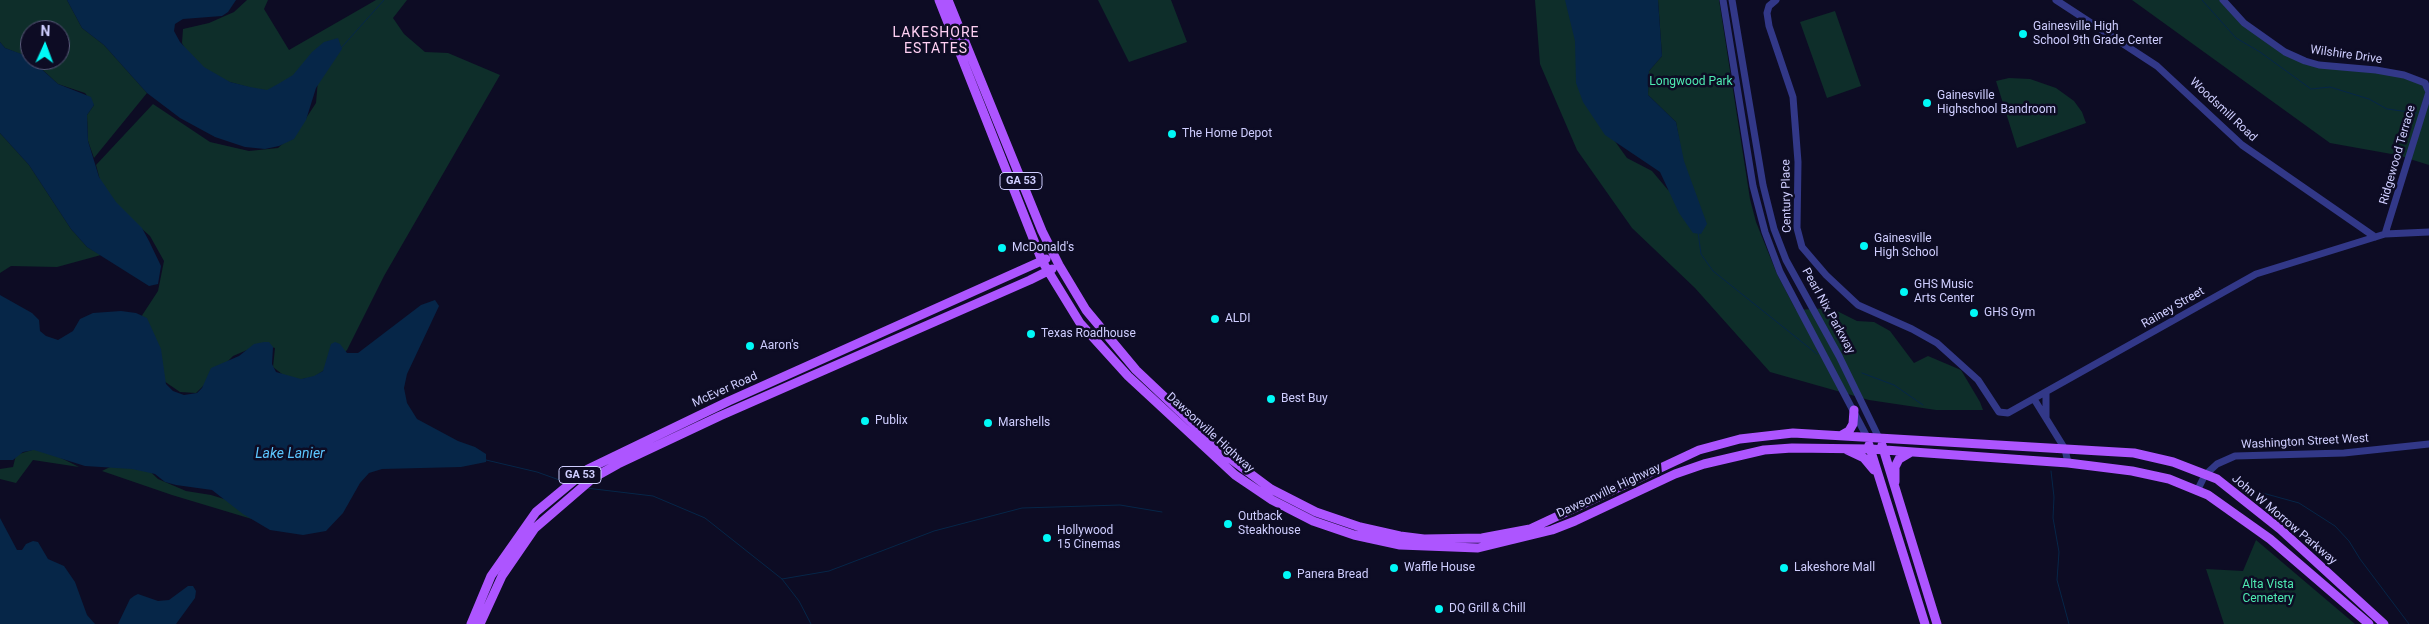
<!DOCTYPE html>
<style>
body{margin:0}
#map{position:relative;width:2429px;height:624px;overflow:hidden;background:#0d0c24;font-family:Roboto,sans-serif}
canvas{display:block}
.north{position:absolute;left:20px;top:20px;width:50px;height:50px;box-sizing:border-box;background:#0d0c24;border:1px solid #5b5a7c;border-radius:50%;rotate:2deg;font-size:14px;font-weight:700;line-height:20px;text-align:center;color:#cfceff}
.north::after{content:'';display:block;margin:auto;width:18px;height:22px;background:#00f9f7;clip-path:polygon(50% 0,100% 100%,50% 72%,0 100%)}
</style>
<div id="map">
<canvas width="2429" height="624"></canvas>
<div class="north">N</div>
</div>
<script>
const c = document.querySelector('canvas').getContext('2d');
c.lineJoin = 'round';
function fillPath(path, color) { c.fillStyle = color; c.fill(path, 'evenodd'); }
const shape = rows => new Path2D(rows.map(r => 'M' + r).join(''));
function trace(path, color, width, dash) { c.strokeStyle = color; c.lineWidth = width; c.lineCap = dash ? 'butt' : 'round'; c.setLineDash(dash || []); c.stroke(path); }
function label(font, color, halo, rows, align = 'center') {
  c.font = font + ' Roboto,sans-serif'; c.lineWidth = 5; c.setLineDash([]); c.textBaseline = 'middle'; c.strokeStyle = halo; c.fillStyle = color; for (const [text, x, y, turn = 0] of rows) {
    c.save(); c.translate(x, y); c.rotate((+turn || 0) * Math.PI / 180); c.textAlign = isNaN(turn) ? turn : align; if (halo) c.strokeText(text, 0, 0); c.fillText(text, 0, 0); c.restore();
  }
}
const green = shape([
 [0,0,67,0,82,28,104,45,147,93,94,158,88,141,87,115,94,105,85,93,58,84,32,60,60,60,60,30,30,30,30,58,5,48,0,42],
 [247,0,268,0,264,9,289,50,376,0,407,0,393,18,404,34,425,52,448,53,500,75,384,276,347,350,330,366,314,377,291,381,273,367,275,348,261,344,233,356,196,393,180,392,161,379,141,317,158,291,164,261,150,236,104,195,96,165,153,104,210,142,249,151,278,148,299,129,316,103,318,80,266,92,226,81,193,64,182,43,183,29,209,23,234,12],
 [1098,0,1171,0,1187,42,1129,62],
 [1535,0,1571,0,1596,115,1627,158,1652,171,1668,190,1689,198,1676,122,1648,95,1649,71,1662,56,1658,0,1719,0,1750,199,1756,222,1777,274,1796,310,1831,308,1857,321,1874,322,1890,331,1914,363,1928,356,1961,370,1980,402,1983,410,1936,410,1869,400,1770,372,1695,288,1632,228,1577,150,1540,64],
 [2132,0,2225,0,2232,11,2305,63,2336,64,2420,81,2429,92,2429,165,2397,155,2330,143],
 [1835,11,1861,86,1827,98,1800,22],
 [2009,78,2030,79,2056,88,2074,101,2082,112,2086,123,2017,148,1996,81],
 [0,133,29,165,71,229,87,247,101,255,57,267,11,266,0,273],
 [35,449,59,457,79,467,33,460,16,483,0,479,0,469,13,467,16,455],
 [139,461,158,479,186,491,211,495,237,503,275,526,172,495,102,471,118,463],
 [2256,540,2355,624,2224,624,2206,569,2243,571]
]);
const water = shape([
 [67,0,236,0,228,12,222,16,183,19,175,24,174,31,180,42,204,67,230,82,250,87,267,90,278,84,293,75,312,52,324,42,338,38,342,49,316,88,306,120,294,139,279,146,265,149,245,147,215,137,180,118,147,93,104,45,82,28],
 [1565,0,1658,0,1662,56,1649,71,1648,95,1676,122,1684,161,1707,224,1701,234,1693,233,1679,213,1660,172,1605,135,1583,102,1576,83,1575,41],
 [0,42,5,48,27,56,58,84,91,97,94,105,87,115,88,141,99,177,116,202,142,228,149,241,161,266,158,284,149,286,87,247,71,229,29,165,0,133],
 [0,295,32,313,39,320,40,331,46,336,58,340,73,331,80,319,93,313,121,311,136,313,147,318,161,349,166,384,173,391,184,395,197,393,202,388,211,368,239,356,254,344,264,342,269,342,273,347,272,364,276,372,301,379,314,376,323,371,331,344,335,342,340,344,347,353,358,353,421,305,435,300,439,306,407,374,404,388,407,403,417,419,458,441,475,447,486,454,486,462,461,467,382,469,369,473,360,483,343,513,326,531,303,535,270,530,243,514,212,490,176,485,165,482,155,474,132,469,85,466,34,450,23,452,13,460,0,460],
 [0,518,17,550,22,550,26,544,33,541,38,542,48,559,64,566,75,582,87,615,95,624,0,624],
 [188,586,193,586,196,591,195,598,176,624,118,624,130,599,134,596,138,594,158,601,169,600]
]);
const stream = shape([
 [2202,0,2236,38,2260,52,2311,89,2330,87,2369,99,2387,109,2417,113],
 [341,48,384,0],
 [1698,232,1701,254,1713,271,1817,354],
 [1862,373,1894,385,1923,405],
 [486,460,537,472,565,482],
 [2051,471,2054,497,2053,518,2059,552,2057,580,2069,624],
 [586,488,653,496,705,518,782,579,799,601,811,624],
 [2259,492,2299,503,2335,526,2349,541,2360,559,2409,624],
 [782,579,829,571,934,531,1022,508,1120,505,1162,512]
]);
const minor = shape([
 [1723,0,1753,186,1765,232,1780,272,1867,437],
 [1732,0,1763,185,1774,229,1786,260,1839,356,1879,438],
 [1776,0,1769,6,1767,13,1769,26,1793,97,1798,162,1797,228,1802,247,1826,275,1858,305,1912,329,1937,343,1978,380,1999,412,2008,413,2256,274,2385,234,2429,232],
 [2056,0,2157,66,2242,145,2375,237],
 [2223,0,2244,23,2285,52,2305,61,2319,65,2376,70,2404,75,2425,83,2429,92,2385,234],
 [2046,392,2046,418],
 [2034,399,2065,449,2068,463],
 [2197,491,2205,475,2217,464,2235,456,2344,453,2429,444]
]);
const major = shape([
 [939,0,1042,261,1080,323,1128,376,1235,475,1272,500,1313,521,1354,535,1400,545,1478,548,1552,530,1575,521,1675,474,1704,464,1764,450,1792,448,1871,449,2068,463,2132,471,2169,479,2208,495,2270,539,2369,624],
 [948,0,1042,231,1059,265,1086,310,1136,370,1228,457,1271,489,1316,512,1360,527,1400,536,1424,539,1482,538,1530,529,1699,450,1740,439,1793,433,2134,453,2173,462,2217,479,2280,529,2384,624],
 [1842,435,1849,431,1853,424,1854,410],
 [1869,445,1925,624],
 [1882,445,1937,624],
 [1847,450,1864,458,1874,470],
 [1895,482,1895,467,1899,459,1911,452],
 [471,624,491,576,536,512,588,469,729,401,1046,259],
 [480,624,502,576,535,528,593,478,618,464,720,416,1030,280,1052,269]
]);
const markers = [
 [2023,34,5,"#00f9f7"],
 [1927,103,5,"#00f9f7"],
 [1172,134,5,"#00f9f7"],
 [1864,246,5,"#00f9f7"],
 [1002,248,5,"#00f9f7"],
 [1904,292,5,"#00f9f7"],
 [1974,313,5,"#00f9f7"],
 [1215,319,5,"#00f9f7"],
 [1031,334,5,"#00f9f7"],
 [750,346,5,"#00f9f7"],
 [1271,399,5,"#00f9f7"],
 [865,421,5,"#00f9f7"],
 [988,423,5,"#00f9f7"],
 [1228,524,5,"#00f9f7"],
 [1047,538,5,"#00f9f7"],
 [1394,568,5,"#00f9f7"],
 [1784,568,5,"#00f9f7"],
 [1287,575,5,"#00f9f7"],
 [1439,609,5,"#00f9f7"]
];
const shields = [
 [1021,181,42],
 [580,475,42]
];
const shieldNames = [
 ["GA 53",1021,181],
 ["GA 53",580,475]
];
const poiNames = [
 ["Gainesville High",2033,27],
 ["School 9th Grade Center",2033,41],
 ["Gainesville",1937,96],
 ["Highschool Bandroom",1937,110],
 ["The Home Depot",1182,134],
 ["Gainesville",1874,239],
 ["High School",1874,253],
 ["McDonald's",1012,248],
 ["GHS Music",1914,285],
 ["Arts Center",1914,299],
 ["GHS Gym",1984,313],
 ["ALDI",1225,319],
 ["Texas Roadhouse",1041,334],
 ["Aaron's",760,346],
 ["Best Buy",1281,399],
 ["Publix",875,421],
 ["Marshells",998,423],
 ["Outback",1238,517],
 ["Steakhouse",1238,531],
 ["Hollywood",1057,531],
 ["15 Cinemas",1057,545],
 ["Waffle House",1404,568],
 ["Lakeshore Mall",1794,568],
 ["Panera Bread",1297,575],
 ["DQ Grill & Chill",1449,609]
];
const streetNames = [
 ["Wilshire Drive",2346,55,8],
 ["Woodsmill Road",2223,110,43],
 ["Ridgewood Terrace",2398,155,-74],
 ["Century Place",1787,196,-91],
 ["Rainey Street",2173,308,-30],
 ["Pearl Nix Parkway",1828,311,61],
 ["McEver Road",725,390,-24],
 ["Dawsonville Highway",1210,433,42],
 ["Washington Street West",2305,442,-3],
 ["Dawsonville Highway",1609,491,-25],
 ["John W Morrow Parkway",2284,520,40]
];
const parkNames = [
 ["Longwood Park",1691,82],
 ["Alta Vista",2268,585],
 ["Cemetery",2268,599]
];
const neighbourhoodNames = [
 ["LAKESHORE",936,33],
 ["ESTATES",936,49]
];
const waterNames = [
 ["Lake Lanier",290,454]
];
fillPath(green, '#0e2e2a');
fillPath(water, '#062648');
trace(stream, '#062648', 1);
trace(minor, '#323888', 7);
trace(major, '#ad55ff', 9);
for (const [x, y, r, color] of markers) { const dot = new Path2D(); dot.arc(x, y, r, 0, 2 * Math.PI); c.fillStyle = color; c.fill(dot); trace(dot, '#0d0c24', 2); }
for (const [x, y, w] of shields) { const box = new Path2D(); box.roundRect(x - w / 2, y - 8.5, w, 17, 4); c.fillStyle = '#0d0c24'; c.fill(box); trace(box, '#cfceff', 1); }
label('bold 11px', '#cfceff', null, shieldNames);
label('12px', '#cfceff', '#0d0c24', poiNames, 'left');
label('12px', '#cfceff', '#0d0c24', streetNames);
label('12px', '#4eebb2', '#0d0c24', parkNames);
c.letterSpacing = '1px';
label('14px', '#ffd0f3', '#0d0c24', neighbourhoodNames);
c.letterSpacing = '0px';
label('italic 14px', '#5cc6ff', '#0d0c24', waterNames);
</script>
